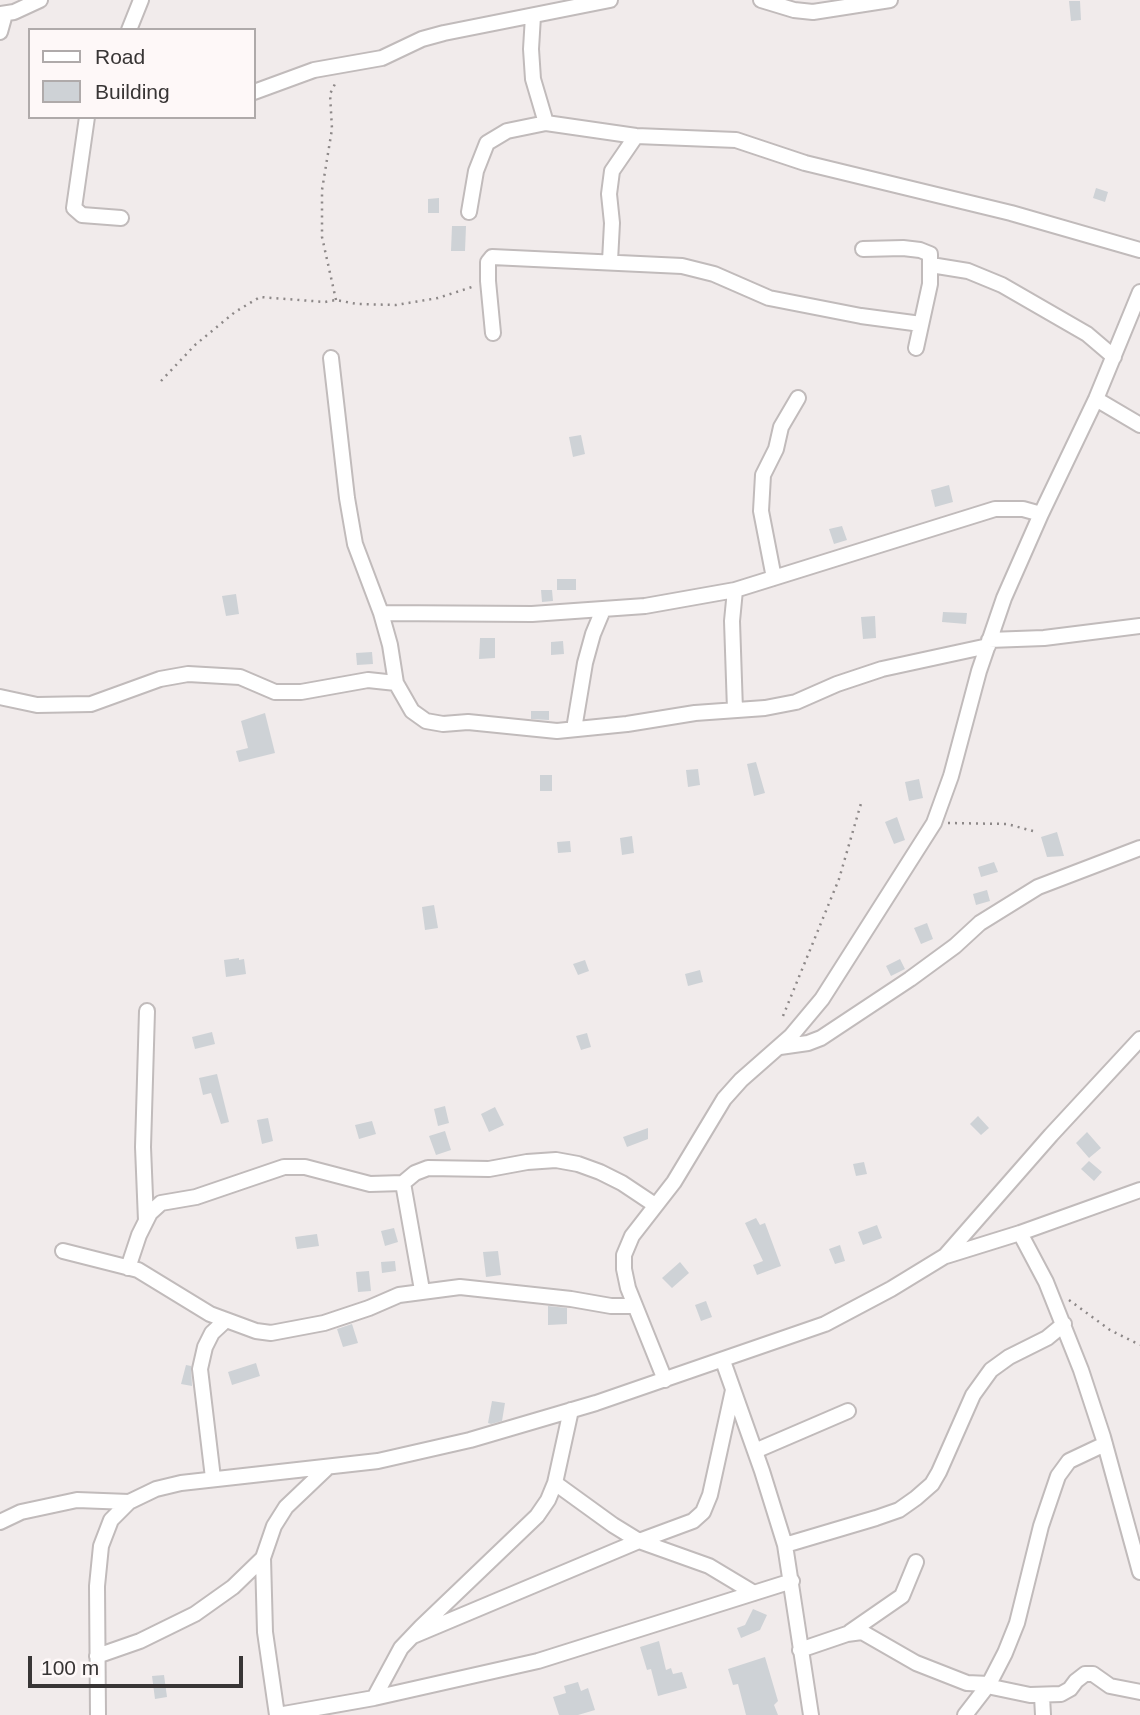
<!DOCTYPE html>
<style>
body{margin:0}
#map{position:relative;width:1140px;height:1715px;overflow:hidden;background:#f1ebeb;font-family:Arial,sans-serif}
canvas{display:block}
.legend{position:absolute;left:28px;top:28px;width:228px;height:91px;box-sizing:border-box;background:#fef8f8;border:2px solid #afaaaa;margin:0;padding:9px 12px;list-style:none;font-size:21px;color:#383535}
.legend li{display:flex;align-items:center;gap:14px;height:35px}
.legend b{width:35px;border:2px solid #afaaaa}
.scale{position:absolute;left:28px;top:1656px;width:215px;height:32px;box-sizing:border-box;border:4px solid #383535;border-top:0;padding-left:9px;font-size:21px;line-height:24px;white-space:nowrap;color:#383535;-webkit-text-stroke:5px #fef8f8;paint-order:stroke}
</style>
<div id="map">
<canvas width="1140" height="1715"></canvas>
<ul class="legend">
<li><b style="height:9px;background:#fff"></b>Road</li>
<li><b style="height:19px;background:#ced2d6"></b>Building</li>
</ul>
<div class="scale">100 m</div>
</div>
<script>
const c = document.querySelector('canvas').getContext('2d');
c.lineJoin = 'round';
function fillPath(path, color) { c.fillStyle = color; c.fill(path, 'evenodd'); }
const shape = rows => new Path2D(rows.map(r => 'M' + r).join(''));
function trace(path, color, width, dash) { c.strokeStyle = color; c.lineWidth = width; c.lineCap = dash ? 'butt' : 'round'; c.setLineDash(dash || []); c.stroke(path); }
const building = shape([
 [1069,1,1080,1,1081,20,1071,21],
 [1096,188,1108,192,1105,202,1093,198],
 [439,198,439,213,428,213,428,199],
 [452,226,466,226,465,251,451,251],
 [581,435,585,454,573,457,569,437],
 [949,485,953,502,935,507,931,490],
 [842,526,847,540,834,544,829,529],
 [557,579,576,579,576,590,557,590],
 [541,590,552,590,553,601,542,602],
 [236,594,239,614,226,616,222,596],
 [943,612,967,613,966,624,942,622],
 [875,616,876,638,863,639,861,617],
 [480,638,495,638,495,658,479,659],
 [563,641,564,654,551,655,551,642],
 [372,652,373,664,357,665,356,653],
 [531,711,549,711,549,720,531,719],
 [265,713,275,753,239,762,236,751,248,748,241,721],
 [756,762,765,793,754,796,747,764],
 [698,769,700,785,688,787,686,770],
 [540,775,552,775,552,791,540,791],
 [919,779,923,798,909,801,905,782],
 [897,817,905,840,894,844,885,822],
 [1057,832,1064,856,1047,857,1041,837],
 [632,836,634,853,622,855,620,838],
 [570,841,571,852,558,853,557,842],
 [994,862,998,872,981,877,978,867],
 [987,890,990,901,976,905,973,894],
 [434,905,438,928,425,930,422,907],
 [927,923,933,939,921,944,914,928],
 [239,958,239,960,244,959,246,974,226,977,224,960],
 [900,959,905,969,891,976,886,966],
 [585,960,589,971,578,975,573,964],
 [700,970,703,982,688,986,685,974],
 [212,1032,215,1044,195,1049,192,1037],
 [587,1033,591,1047,581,1050,576,1036],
 [217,1074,229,1122,221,1124,211,1093,203,1095,199,1078],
 [445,1106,449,1123,438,1126,434,1109],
 [495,1107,504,1125,489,1132,481,1114],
 [978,1116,989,1128,981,1135,970,1124],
 [268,1118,273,1141,262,1144,257,1120],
 [372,1121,376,1134,359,1139,355,1125],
 [648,1128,648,1139,627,1147,623,1137],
 [445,1131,451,1150,436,1155,429,1136],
 [1087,1132,1101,1148,1089,1158,1076,1143],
 [1089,1161,1102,1172,1094,1181,1081,1169],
 [864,1162,867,1174,856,1176,853,1164],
 [756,1218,760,1225,765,1223,781,1266,757,1275,753,1265,763,1261,745,1223],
 [877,1225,882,1238,863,1245,858,1232],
 [394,1228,398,1242,385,1246,381,1231],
 [317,1234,319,1246,297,1249,295,1237],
 [840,1245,845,1261,835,1264,829,1249],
 [498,1251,501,1275,486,1277,483,1252],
 [395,1261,396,1271,382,1273,381,1262],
 [680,1262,689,1273,672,1288,662,1278],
 [369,1271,371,1291,358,1292,356,1272],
 [706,1301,712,1317,701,1321,695,1305],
 [548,1306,567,1308,567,1324,548,1325],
 [352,1324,358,1343,343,1347,337,1329],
 [256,1363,260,1376,232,1385,228,1372],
 [186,1365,191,1366,192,1386,181,1384],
 [492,1401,505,1403,502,1421,491,1424,488,1423],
 [753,1609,767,1615,760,1630,741,1638,737,1628,745,1625],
 [659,1641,666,1670,671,1668,673,1674,682,1672,687,1688,658,1696,651,1669,647,1670,640,1647],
 [765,1657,778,1701,774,1705,778,1715,746,1715,738,1684,733,1685,728,1669],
 [164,1675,167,1697,155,1699,152,1676],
 [578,1682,581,1691,588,1688,595,1710,578,1715,559,1715,553,1697,566,1693,564,1686]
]);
const path = shape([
 [336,300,322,237,322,190,332,129,330,94,337,80],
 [161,381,195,345,235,312,260,297,325,302,336,300,357,304,396,305,438,298,475,286],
 [948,823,1007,824,1033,831],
 [783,1016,839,879,862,800],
 [1069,1300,1110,1330,1140,1345]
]);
const street = shape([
 [761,0,794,10,813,12,890,0],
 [0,14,14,12,40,0],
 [533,16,531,49,533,79,546,123],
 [129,30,141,0],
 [0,32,5,14],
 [254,92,314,70,382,58,422,39,444,33,610,0],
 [87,117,74,208,82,215,121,218],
 [469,212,476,171,487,143,507,131,546,123,636,136,736,140,805,163,1011,213,1140,250],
 [863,249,903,248,920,250,930,254,930,284,916,348],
 [610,261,612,223,609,194,612,171,636,136],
 [931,265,968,271,1002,285,1087,334,1114,357],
 [493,333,488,281,488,262,492,257,682,266,714,274,769,298,861,316,921,324],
 [331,358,347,498,355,544,381,613,390,645,396,683,412,711,426,721,443,724,468,722,557,731,627,724,695,713,765,708,796,702,837,684,882,669,988,646],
 [1096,399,1140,425],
 [774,578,761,511,763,475,776,449,781,427,798,398],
 [735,590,732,621,735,710],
 [381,613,532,614,645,606,735,590,995,509,1023,509,1041,514],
 [989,640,1044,638,1140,626],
 [0,697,37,705,91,704,160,679,188,674,240,677,275,692,301,692,368,680,396,683],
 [574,729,585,663,593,634,603,610],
 [780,1047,808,1043,821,1038,910,979,955,946,980,923,1038,887,1140,848],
 [403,1183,422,1290],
 [146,1221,143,1147,147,1011],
 [1020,1233,1046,1282,1081,1370,1103,1437,1140,1572],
 [63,1251,138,1270,210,1314,256,1331,271,1333,324,1323,369,1308,399,1295,460,1287,571,1299,611,1306,635,1306],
 [946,1256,1020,1233,1140,1190],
 [128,1268,139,1235,150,1213,161,1203,196,1197,284,1167,305,1167,370,1184,403,1183,415,1173,428,1168,489,1169,527,1162,556,1160,578,1164,600,1172,622,1183,655,1205],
 [723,1361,762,1471,785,1545,811,1715],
 [665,1380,628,1288,624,1269,624,1255,632,1236,674,1182,724,1099,741,1080,791,1036,822,999,934,823,951,776,979,671,1004,598,1041,514,1096,399,1140,292],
 [755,1451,848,1411],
 [213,1478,200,1369,205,1347,212,1333,226,1320],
 [555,1483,613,1525,639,1541,709,1566,754,1593],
 [0,1522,21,1512,77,1500,129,1502],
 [785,1545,876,1518,899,1510,916,1498,932,1484,939,1472,973,1395,991,1370,1009,1357,1047,1338,1064,1324],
 [850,1632,902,1596,916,1562],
 [413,1636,639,1541,693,1521,703,1512,710,1495,733,1390],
 [800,1650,847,1634,862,1632,916,1663,967,1683,989,1684],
 [97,1656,140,1641,195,1614,233,1587,263,1558],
 [987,1686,1030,1695,1061,1694,1070,1689,1076,1681,1085,1674,1093,1674,1110,1686,1140,1692],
 [1042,1696,1043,1715],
 [374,1698,401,1648,421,1627,537,1516,548,1500,555,1483,571,1410],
 [98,1715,97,1586,101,1546,111,1520,129,1502,156,1489,181,1483,378,1461,470,1440,596,1403,825,1324,891,1289,945,1256,1051,1135,1140,1039],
 [277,1715,265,1632,263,1558,274,1526,286,1507,327,1468],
 [278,1715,374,1698,538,1661,792,1581],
 [965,1715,989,1684,1005,1653,1017,1623,1041,1526,1058,1476,1069,1461,1105,1444]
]);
fillPath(building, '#ced2d6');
trace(street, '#c1bbbb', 18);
trace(path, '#8d8888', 2.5, [2, 5]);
trace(street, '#fff', 14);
</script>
